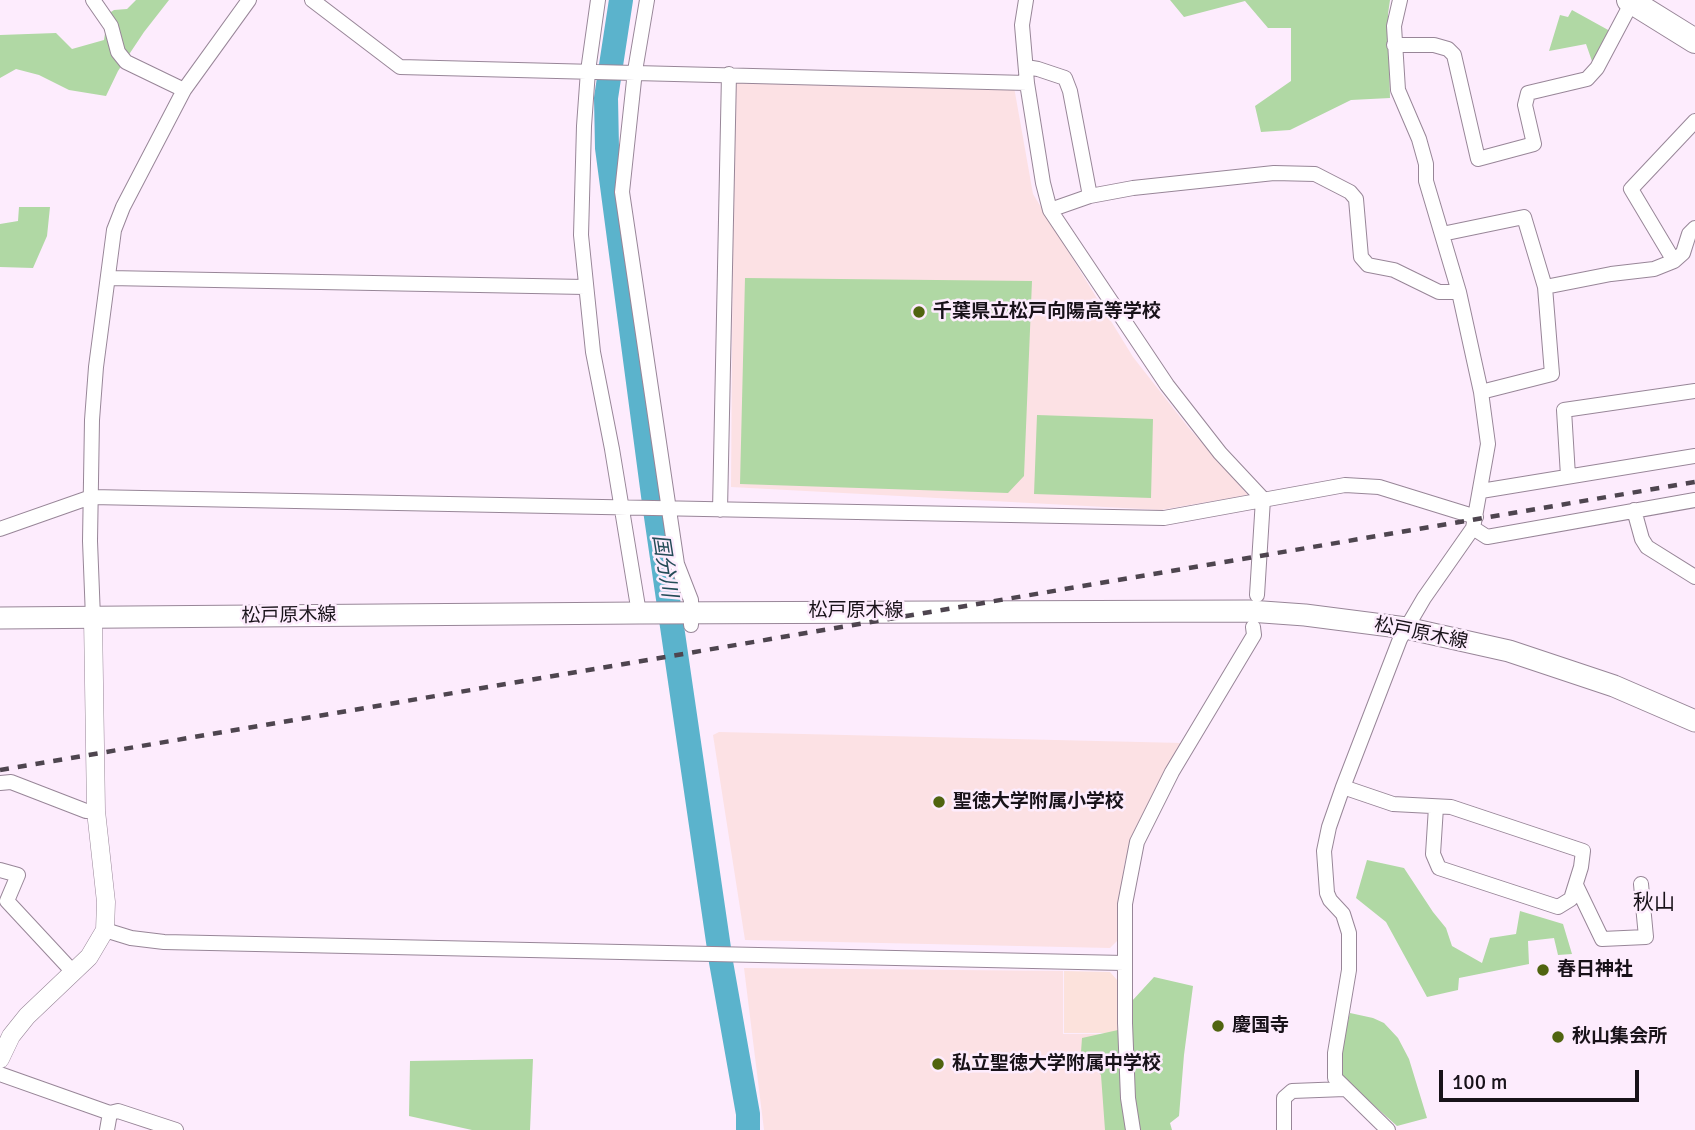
<!DOCTYPE html>
<meta charset="utf-8">
<style>
body{margin:0}
#map{position:relative;width:1695px;height:1130px;overflow:hidden;background:#fdecfd;font-family:Signika,sans-serif}
canvas{display:block}
.scale{position:absolute;left:1439px;top:1070px;width:200px;height:32px;box-sizing:border-box;border:4px solid #181219;border-top:0;padding-left:9px;font-size:21px;line-height:24px;white-space:nowrap;color:#181219;-webkit-text-stroke:5px #fdecfd;paint-order:stroke}
</style>
<div id="map">
<canvas width="1695" height="1130"></canvas>
<div class="scale">100 m</div>
</div>
<script>
const c = document.querySelector('canvas').getContext('2d');
c.lineJoin = 'round';
function fillPath(path, color) { c.fillStyle = color; c.fill(path, 'evenodd'); }
const shape = rows => new Path2D(rows.map(r => 'M' + r).join(''));
function trace(path, color, width, dash) { c.strokeStyle = color; c.lineWidth = width; c.lineCap = dash ? 'butt' : 'round'; c.setLineDash(dash || []); c.stroke(path); }
function label(font, color, halo, rows, align = 'center') {
  c.font = font + ' Signika,"Noto Sans JP",sans-serif'; c.lineWidth = 5; c.setLineDash([]); c.textBaseline = 'middle'; c.strokeStyle = halo; c.fillStyle = color; for (const [text, x, y, turn = 0] of rows) {
    c.save(); c.translate(x, y); c.rotate((+turn || 0) * Math.PI / 180); c.textAlign = isNaN(turn) ? turn : align; if (halo) c.strokeText(text, 0, 0); c.fillText(text, 0, 0); c.restore();
  }
}
const industrial = shape([
 [1064,971,1110,972,1118,981,1118,1033,1064,1033]
]);
const education = shape([
 [734,83,1014,87,1033,194,1133,357,1188,427,1248,495,1161,510,731,487],
 [719,732,1182,743,1125,861,1119,899,1118,940,1110,948,745,940,713,735],
 [744,968,1063,971,1063,1034,1119,1034,1128,1130,764,1130]
]);
const green = shape([
 [136,0,169,0,144,32,118,71,106,96,69,90,39,75,16,69,0,78,0,35,56,33,72,49,104,40,108,14,114,10,127,9],
 [1170,0,1390,0,1388,14,1390,98,1351,100,1290,130,1261,132,1255,106,1291,81,1291,28,1268,28,1245,1,1184,17],
 [1572,10,1610,31,1593,64,1586,44,1549,51,1560,15,1568,17],
 [19,207,50,207,47,236,33,268,0,267,0,224,18,221],
 [745,278,1032,281,1024,476,1008,493,740,484],
 [1037,415,1153,419,1151,498,1034,494],
 [1367,860,1404,868,1433,912,1446,928,1452,946,1482,963,1490,938,1516,934,1520,911,1563,924,1572,954,1558,955,1554,938,1528,941,1529,964,1459,978,1458,990,1427,997,1386,922,1356,898],
 [1154,977,1193,986,1184,1055,1179,1116,1170,1123,1172,1130,1105,1130,1101,1075,1081,1052,1082,1038,1118,1030,1129,1025,1132,1001],
 [1350,1013,1373,1018,1384,1023,1398,1038,1409,1059,1427,1118,1397,1126,1341,1076,1341,1049],
 [533,1059,530,1130,472,1130,409,1116,410,1061]
]);
const river = shape([
 [621,0,606,98,607,148,654,503,721,962,748,1114,748,1130]
]);
const minor = shape([
 [93,0,111,26,118,52,126,62,184,90],
 [312,0,400,67,1027,83,1022,25,1026,0],
 [598,0,588,71,584,126,581,235,593,352,612,449,639,613],
 [647,0,635,71,622,192,677,564,691,600,691,625],
 [1394,45,1434,45,1448,49,1454,55,1478,159,1534,144,1525,105,1528,93,1587,79,1597,68,1632,2],
 [1026,67,1038,69,1065,78,1070,91,1090,196],
 [1027,83,1043,183,1050,210,1167,385,1220,453,1263,499,1257,595],
 [1050,210,1090,196,1133,188,1274,173,1315,174,1350,192,1356,199,1361,257,1368,265,1394,270,1439,292,1459,292],
 [1442,234,1524,217,1545,287],
 [1674,261,1631,189,1695,121],
 [109,278,585,287],
 [1481,392,1552,374,1545,287,1611,274,1654,269,1674,261,1683,253,1689,234,1695,228],
 [1568,476,1564,410,1695,391],
 [1481,491,1695,456],
 [720,510,729,74],
 [1634,510,1642,539,1647,547,1695,577],
 [1473,528,1487,537,1695,500],
 [0,529,91,497,1164,518,1345,485,1379,487,1476,517],
 [93,618,90,541,92,420,96,367,114,230,123,207,184,90,249,0],
 [0,783,11,782,86,811,96,811],
 [1343,787,1393,804,1451,807,1583,851,1581,867,1571,899,1558,907,1439,868,1433,854,1436,807],
 [0,870,18,875,7,901,73,972],
 [1576,885,1602,939,1646,937,1641,884],
 [105,930,131,938,164,942,1124,963],
 [0,1074,110,1113,118,1111,176,1130],
 [107,1130,110,1113],
 [1133,1130,1128,1098,1125,1023,1125,904,1137,842,1172,772,1254,635,1253,627],
 [1284,1130,1284,1098,1292,1091,1345,1089],
 [1388,1130,1335,1078,1335,1053,1349,970,1349,933,1343,914,1330,900,1327,893,1324,851,1329,827,1343,787,1400,639,1424,598,1473,528,1488,444,1481,392,1459,292,1426,181,1426,164,1419,139,1398,90,1394,26,1400,0]
]);
const tertiary = shape([
 [0,1059,11,1036,27,1016,89,957,105,930,106,902,96,811,93,618]
]);
const secondary = shape([
 [0,618,639,613,1249,611,1305,615,1406,628,1509,651,1614,686,1695,721]
]);
const trunk = shape([
 [1629,0,1695,41]
]);
const rail = shape([
 [0,770,1695,482]
]);
const markers = [
 [919,312,7,"#506410"],
 [939,802,7,"#506410"],
 [1543,970,7,"#506410"],
 [1218,1026,7,"#506410"],
 [1558,1037,7,"#506410"],
 [938,1064,7,"#506410"]
];
const poiNames = [
 ["千葉県立松戸向陽高等学校",933,312],
 ["聖徳大学附属小学校",953,802],
 ["春日神社",1557,970],
 ["慶国寺",1232,1026],
 ["秋山集会所",1572,1037],
 ["私立聖徳大学附属中学校",952,1064]
];
const streetNames = [
 ["松戸原木線",856,611],
 ["松戸原木線",289,616,-1],
 ["松戸原木線",1421,634,11]
];
const waterNames = [
 ["国分川",664,566,81]
];
const neighbourhoodNames = [
 ["秋山",1654,903]
];
fillPath(industrial, '#fce2dc');
fillPath(education, '#fce1e4');
fillPath(green, '#b0d8a4');
trace(river, '#5bb3cc', 24);
trace(minor, '#988698', 16);
trace(tertiary, '#988698', 19);
trace(secondary, '#988698', 23);
trace(trunk, '#988698', 26);
trace(minor, '#fff', 14);
trace(tertiary, '#fff', 18);
trace(secondary, '#fff', 21);
trace(trunk, '#fff', 24);
trace(rail, '#4e454f', 4.5, [9, 9]);
for (const [x, y, r, color] of markers) { const dot = new Path2D(); dot.arc(x, y, r, 0, 2 * Math.PI); c.fillStyle = color; c.fill(dot); trace(dot, '#fdecfd', 2.5); }
label('bold 19px', '#181219', '#fdecfd', poiNames, 'left');
label('19px', '#181219', '#fdecfd', streetNames);
label('italic 21px', '#244b57', '#fdecfd', waterNames);
label('21px', '#181219', '#fdecfd', neighbourhoodNames);
</script>
